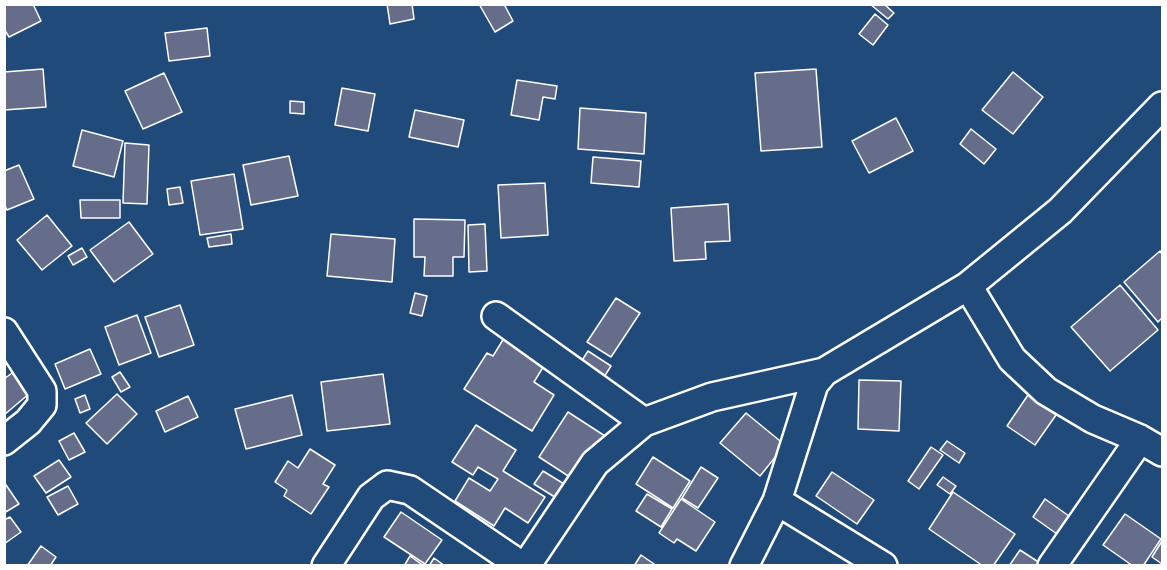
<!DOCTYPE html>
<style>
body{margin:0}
#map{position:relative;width:1167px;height:570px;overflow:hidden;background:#1f4a7a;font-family:"Playpen Sans",sans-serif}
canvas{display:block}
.frame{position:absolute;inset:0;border:6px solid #fff;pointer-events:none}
</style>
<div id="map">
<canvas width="1167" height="570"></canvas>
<div class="frame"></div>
</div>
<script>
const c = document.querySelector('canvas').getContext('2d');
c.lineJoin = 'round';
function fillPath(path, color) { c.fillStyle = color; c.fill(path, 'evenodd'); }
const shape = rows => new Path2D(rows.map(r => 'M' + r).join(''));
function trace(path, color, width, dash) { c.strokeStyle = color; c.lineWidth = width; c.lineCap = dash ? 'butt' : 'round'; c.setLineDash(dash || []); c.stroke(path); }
const building = shape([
 [4,4,33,4,41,21,9,37,4,29,4,4],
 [387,4,412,4,414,19,390,24,387,4],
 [479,4,504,4,513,21,495,32,479,4],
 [870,4,884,4,894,13,888,19,870,4],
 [875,14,888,25,873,45,859,34,875,14],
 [207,28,210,56,169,61,165,33,207,28],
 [43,69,46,107,4,110,4,72,43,69],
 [816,69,822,147,761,151,755,73,816,69],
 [1013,72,1043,97,1013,134,982,110,1013,72],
 [164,73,182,112,143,129,125,91,164,73],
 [517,80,557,86,555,99,543,97,539,120,511,115,517,80],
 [342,88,375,94,368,131,335,125,342,88],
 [290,101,304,102,304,114,290,113,290,101],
 [580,108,646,113,644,154,578,149,580,108],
 [415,110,464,120,458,147,409,137,415,110],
 [896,118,913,151,869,173,852,141,896,118],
 [971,129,996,149,984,164,960,144,971,129],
 [82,130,123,141,114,177,73,166,82,130],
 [125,143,149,145,147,204,123,203,125,143],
 [289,156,298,196,251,205,243,165,289,156],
 [593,157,641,161,639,187,591,183,593,157],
 [19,165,34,199,7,210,4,204,4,171,19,165],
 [234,174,243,229,200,235,191,181,234,174],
 [545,183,548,235,501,238,498,185,545,183],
 [180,187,183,203,169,205,167,189,180,187],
 [80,200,120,200,120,218,81,218,80,200],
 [728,204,730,241,705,242,706,259,674,261,671,208,728,204],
 [47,215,72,246,42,270,17,240,47,215],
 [414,219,465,220,464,257,453,257,453,276,424,276,425,257,414,257,414,219],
 [129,222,153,254,114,282,90,250,129,222],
 [485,224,487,271,469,272,468,225,485,224],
 [231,234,232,244,209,247,207,238,231,234],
 [331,234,395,239,392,282,327,276,331,234],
 [82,248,87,257,73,265,68,256,82,248],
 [1160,251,1162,254,1162,318,1158,322,1124,282,1160,251],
 [1120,285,1158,330,1110,371,1071,327,1120,285],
 [415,293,427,296,422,316,410,313,415,293],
 [616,298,640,313,611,357,587,342,616,298],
 [180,305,194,345,159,357,145,317,180,305],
 [137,315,151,353,119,365,105,327,137,315],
 [509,330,550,356,534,382,554,395,532,431,464,389,487,353,493,356,509,330],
 [90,349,101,374,65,389,55,364,90,349],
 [588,351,611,366,599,385,576,370,588,351],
 [120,372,130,387,121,392,112,377,120,372],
 [12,373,30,393,4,415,4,379,12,373],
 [383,374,390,424,327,431,321,382,383,374],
 [859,380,901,381,899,431,858,429,859,380],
 [117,394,137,414,107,444,86,423,117,394],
 [85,395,90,409,80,413,75,399,85,395],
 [292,395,302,435,246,449,235,409,292,395],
 [1028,395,1056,415,1035,445,1007,426,1028,395],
 [188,396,198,417,165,432,156,411,188,396],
 [568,412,605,436,576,481,539,457,568,412],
 [746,413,785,445,760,476,720,443,746,413],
 [476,425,516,450,503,471,545,497,528,523,505,508,494,526,455,501,469,478,490,491,498,479,478,467,473,475,452,462,476,425],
 [74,433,85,452,69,460,59,441,74,433],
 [947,441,965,453,959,463,940,450,947,441],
 [931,447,943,455,919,489,908,481,931,447],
 [310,449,335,465,323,484,329,487,311,514,284,496,287,490,275,482,288,461,298,468,310,449],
 [653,457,690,481,673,508,636,484,653,457],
 [59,460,71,477,46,493,34,476,59,460],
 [701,467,718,478,698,508,682,498,701,467],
 [543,471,569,487,561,501,534,484,543,471],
 [832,472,874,500,857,524,816,496,832,472],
 [943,477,956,486,950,494,937,485,943,477],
 [4,482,19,504,4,513,4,482],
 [68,486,78,504,58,515,47,497,68,486],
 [953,492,1015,534,993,566,983,566,929,529,953,492],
 [647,494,672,509,661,527,636,511,647,494],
 [681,499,715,522,696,551,677,539,674,543,659,533,681,499],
 [1045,499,1069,516,1057,534,1033,517,1045,499],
 [401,512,442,540,425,564,384,537,401,512],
 [1125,514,1161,539,1143,566,1133,566,1103,545,1125,514],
 [10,517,21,532,4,544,4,520,10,517],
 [1162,541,1162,564,1152,557,1162,541],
 [41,546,56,557,50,566,27,566,41,546],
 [1020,550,1043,565,1043,566,1009,566,1020,550],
 [641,555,657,566,634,566,641,555],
 [410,556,424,566,404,566,410,556],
 [434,558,445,566,429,566,434,558]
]);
const street = shape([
 [968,286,1012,359,1046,391,1093,419,1140,439,1162,452],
 [496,316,644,422],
 [4,332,42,391,42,405,28,422,4,441],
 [777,501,883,566],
 [326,566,371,497,387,485,410,490,522,566],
 [526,566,595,463,644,422,712,397,824,372],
 [744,566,777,501,814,384,824,372,968,286,1060,211,1162,106],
 [1052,566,1140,439]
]);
fillPath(building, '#666d8a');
trace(building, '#fff', 1.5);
trace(street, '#fff', 32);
trace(street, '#1f4a7a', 27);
</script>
